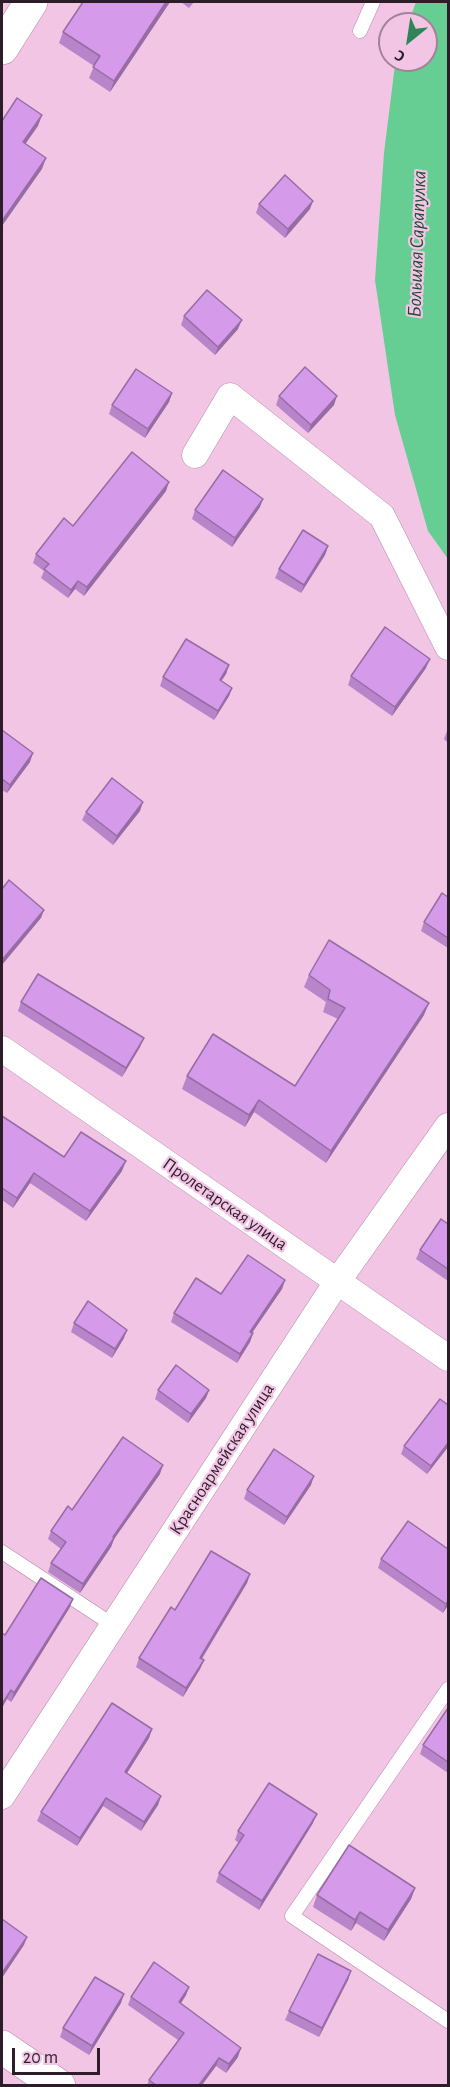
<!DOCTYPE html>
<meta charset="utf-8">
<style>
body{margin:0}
#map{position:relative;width:450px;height:2087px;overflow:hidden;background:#f2c5e5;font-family:"Alegreya Sans",sans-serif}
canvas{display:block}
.frame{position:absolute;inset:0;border:3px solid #2d1d29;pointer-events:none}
.north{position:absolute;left:378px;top:12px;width:60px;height:60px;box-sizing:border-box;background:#f2c5e5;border:2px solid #a3829a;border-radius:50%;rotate:210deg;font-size:16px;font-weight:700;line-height:24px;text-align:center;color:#2d1d29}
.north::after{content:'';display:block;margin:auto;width:21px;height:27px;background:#2f8458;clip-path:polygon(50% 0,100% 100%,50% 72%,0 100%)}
.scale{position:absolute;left:12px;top:2048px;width:88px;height:27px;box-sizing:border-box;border:3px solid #2d1d29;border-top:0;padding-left:8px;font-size:18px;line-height:21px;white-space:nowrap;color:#2d1d29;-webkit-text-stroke:4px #f2c5e5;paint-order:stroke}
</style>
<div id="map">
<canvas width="450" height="2087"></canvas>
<div class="frame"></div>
<div class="north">С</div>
<div class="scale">20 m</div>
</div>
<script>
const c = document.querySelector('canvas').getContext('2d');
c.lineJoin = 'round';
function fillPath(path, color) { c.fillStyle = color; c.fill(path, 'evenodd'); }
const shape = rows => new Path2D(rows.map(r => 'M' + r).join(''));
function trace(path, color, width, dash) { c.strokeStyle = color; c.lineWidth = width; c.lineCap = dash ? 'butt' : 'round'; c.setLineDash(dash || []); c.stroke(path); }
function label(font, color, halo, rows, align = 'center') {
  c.font = font + ' "Alegreya Sans",sans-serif'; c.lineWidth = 4.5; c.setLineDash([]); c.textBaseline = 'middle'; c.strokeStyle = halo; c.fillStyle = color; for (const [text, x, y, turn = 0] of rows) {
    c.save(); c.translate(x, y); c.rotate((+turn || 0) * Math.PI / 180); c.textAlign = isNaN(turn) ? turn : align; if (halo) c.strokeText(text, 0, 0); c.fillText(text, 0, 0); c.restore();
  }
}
const water = shape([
 [416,2,448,2,448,559,428,531,395,415,375,280,384,153,395,65,397,60,426,60,426,24,408,24]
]);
const service = shape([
 [360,31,373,2],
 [2,1552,113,1625],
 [448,1689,292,1916,448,2021]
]);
const minor = shape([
 [195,455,230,396,382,516,448,647],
 [2,1049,448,1358],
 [2,1796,337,1282,448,1126]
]);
const tertiary = shape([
 [2,2047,59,2086]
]);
const secondary = shape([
 [2,48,31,2]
]);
const wall = shape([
 [170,2,110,92,89,78,94,66,59,43,63,32],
 [181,2,194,2,189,8],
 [259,204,310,209,285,238,256,213],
 [184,316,238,329,215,355,181,325],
 [172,393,169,402,145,438,109,414,112,405],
 [279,396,334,405,308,433,276,405],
 [166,491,84,596,75,589,68,598,41,578,44,571,33,563,36,554,73,526],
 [260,507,232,547,192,519,195,510],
 [328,546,325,555,301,593,275,578,279,569],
 [229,665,226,674,221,681,232,688,229,696,214,720,160,686,163,677],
 [426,668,392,716,348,685,351,676],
 [448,728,448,743,444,739],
 [2,730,30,762,7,793,2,790],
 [140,811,113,845,82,820,86,812],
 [448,897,448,948,421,931,424,922],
 [309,975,424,1015,326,1163,254,1112,245,1127,182,1089,187,1076,295,1086,338,1019,323,1012,326,1002,304,987],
 [21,1002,140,1047,122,1077,18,1011],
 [2,1116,64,1157,122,1171,86,1221,30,1183,13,1208,2,1200],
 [448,1224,448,1281,416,1259,420,1250],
 [285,1280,282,1289,252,1333,253,1333,250,1342,237,1363,171,1322,174,1313,221,1294],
 [74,1323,124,1338,112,1358,71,1332],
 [158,1390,209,1390,206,1398,188,1423,155,1399],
 [404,1446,448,1447,427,1474,401,1454],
 [160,1474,114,1539,111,1547,80,1593,48,1572,51,1563,61,1549,48,1539,51,1531,72,1510],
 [311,1485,284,1525,244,1499,247,1490],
 [381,1559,448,1605,443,1613,378,1568],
 [250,1574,247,1583,202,1659,204,1660,200,1669,183,1697,136,1667,139,1658,175,1610],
 [70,1607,11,1702,7,1699,5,1635],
 [448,1708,448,1773,420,1754,423,1745],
 [152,1729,149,1738,127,1773,161,1796,158,1805,141,1831,103,1806,77,1846,37,1821,41,1812],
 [313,1823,259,1910,216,1882,219,1873,239,1843,235,1840,238,1831],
 [415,1888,411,1899,384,1941,356,1923,351,1931,313,1907,317,1895],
 [351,1971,348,1980,319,2037,285,2020,289,2011],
 [189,1987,186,1995,181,2003,238,2057,226,2073,216,2066,202,2085,147,2085,149,2080,178,2040,128,2005,131,1997],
 [121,2003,89,2055,60,2037,63,2028]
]);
const shadedWall = shape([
 [166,2,170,2,110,92,114,81],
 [42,115,38,126,19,153,23,142],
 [46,158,42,169,2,226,2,221],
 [313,201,310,209,285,238,288,229],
 [242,320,238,329,215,355,218,347],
 [172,393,169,402,145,438,148,429],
 [337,396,334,405,308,433,311,425],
 [169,482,166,491,84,596,87,587],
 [263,499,260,507,232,547,235,538],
 [328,546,325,555,301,593,304,585],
 [78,581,75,589,68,598,71,590],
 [430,659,426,668,392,716,395,707],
 [229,665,226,674,216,689,220,680],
 [232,688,229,696,214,720,218,711],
 [33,753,30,762,7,793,10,785],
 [143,802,140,811,113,845,117,836],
 [44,910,41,918,2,965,2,960],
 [429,1003,424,1015,326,1163,331,1151],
 [144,1038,140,1047,122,1077,126,1068],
 [259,1100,254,1112,245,1127,249,1115],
 [126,1161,122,1171,86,1221,90,1211],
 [34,1173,30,1183,13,1208,17,1198],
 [285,1280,282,1289,247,1340,250,1332],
 [127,1330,124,1338,112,1358,115,1349],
 [253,1333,250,1342,237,1363,240,1354],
 [209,1390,206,1398,188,1423,191,1414],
 [448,1443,448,1447,427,1474,431,1466],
 [163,1465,160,1474,114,1539,111,1547,80,1593,83,1584,113,1537],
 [314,1476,311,1485,284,1525,287,1517],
 [250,1574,247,1583,197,1666,200,1658],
 [73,1599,70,1607,11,1702,14,1693],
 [448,1601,448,1605,443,1613,446,1604],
 [204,1660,200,1669,183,1697,186,1688],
 [11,1690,7,1699,2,1708,2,1704],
 [152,1729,149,1738,122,1781,125,1772],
 [161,1796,158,1805,141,1831,144,1822],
 [106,1798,103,1806,77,1846,80,1838],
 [317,1814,313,1823,259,1910,262,1901],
 [415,1888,411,1899,384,1941,388,1930],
 [360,1912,356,1923,351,1931,355,1920],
 [27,1937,24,1945,2,1978,2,1973],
 [351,1971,348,1980,319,2037,322,2028],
 [189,1987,186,1995,176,2011,179,2002],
 [124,1994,121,2003,89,2055,92,2046],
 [241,2048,238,2057,226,2073,229,2064],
 [219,2058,216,2066,202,2085,199,2085]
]);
const building = shape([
 [83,2,166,2,114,81,93,67,100,56,63,32,83,2],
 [17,98,42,115,23,142,46,158,2,221,2,121,17,98],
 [285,175,313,201,288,229,259,204,285,175],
 [207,290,242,320,218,347,184,316,207,290],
 [305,367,337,396,311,425,279,396,305,367],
 [136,369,172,393,148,429,112,405,136,369],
 [132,452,169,482,87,587,78,581,71,590,44,569,49,564,36,554,64,518,73,526,132,452],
 [223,470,263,499,235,538,195,510,223,470],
 [303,530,328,546,304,585,279,569,303,530],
 [385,627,430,659,395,707,351,676,385,627],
 [186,639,229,665,220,680,232,688,218,711,163,677,186,639],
 [2,730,33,753,10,785,2,779,2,730],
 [112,778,143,802,117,836,86,812,112,778],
 [9,880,44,910,2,960,2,889,9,880],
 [442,893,448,897,448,938,424,922,442,893],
 [329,940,429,1003,331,1151,259,1100,249,1115,187,1076,213,1034,295,1086,345,1008,328,999,330,990,309,975,329,940],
 [38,974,144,1038,126,1068,21,1002,38,974],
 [2,1116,64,1157,81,1132,126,1161,90,1211,34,1173,17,1198,2,1188,2,1116],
 [441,1219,448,1224,448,1269,420,1250,441,1219],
 [248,1255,285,1280,250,1332,253,1333,240,1354,174,1313,196,1278,221,1294,248,1255],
 [88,1301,127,1330,115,1349,74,1323,88,1301],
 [176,1365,209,1390,191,1414,158,1390,176,1365],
 [440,1399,448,1405,448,1443,431,1466,404,1446,440,1399],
 [123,1437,163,1465,113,1537,114,1538,83,1584,51,1563,66,1542,51,1531,68,1506,72,1510,123,1437],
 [274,1449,314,1476,287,1517,247,1490,274,1449],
 [408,1521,448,1549,448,1601,446,1604,381,1559,408,1521],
 [211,1551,250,1574,200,1658,204,1660,186,1688,139,1658,171,1607,175,1610,211,1551],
 [41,1578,73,1599,14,1693,11,1690,2,1704,2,1633,5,1635,41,1578],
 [112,1703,152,1729,125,1772,161,1796,144,1822,106,1798,80,1838,41,1812,112,1703],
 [448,1708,448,1762,423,1745,448,1708],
 [269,1783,317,1814,262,1901,219,1873,244,1835,238,1831,269,1783],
 [349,1845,415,1888,388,1930,360,1912,355,1920,317,1895,349,1845],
 [2,1919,27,1937,2,1973,2,1919],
 [318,1954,351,1971,322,2028,289,2011,318,1954],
 [154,1962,189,1987,179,2002,241,2048,229,2064,219,2058,199,2085,156,2085,149,2080,184,2033,131,1997,154,1962],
 [95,1977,124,1994,92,2046,63,2028,95,1977]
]);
const streetNames = [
 ["Пролетарская улица",225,1204,35],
 ["Красноармейская улица",222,1459,-57]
];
const waterNames = [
 ["Большая Сарапулка",417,244,-88]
];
fillPath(water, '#66cd93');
trace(service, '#b389a7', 15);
trace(minor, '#b389a7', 27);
trace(tertiary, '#b389a7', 34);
trace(secondary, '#b389a7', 34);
trace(service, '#fff', 14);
trace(minor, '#fff', 26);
trace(tertiary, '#fff', 33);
trace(secondary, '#fff', 33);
fillPath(wall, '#b884ca');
fillPath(shadedWall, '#966ca4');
fillPath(building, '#d69aeb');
trace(building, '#966ca4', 1.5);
label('18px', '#2d1d29', '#f2c5e5', streetNames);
label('italic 20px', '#204b33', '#f2c5e5', waterNames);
</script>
